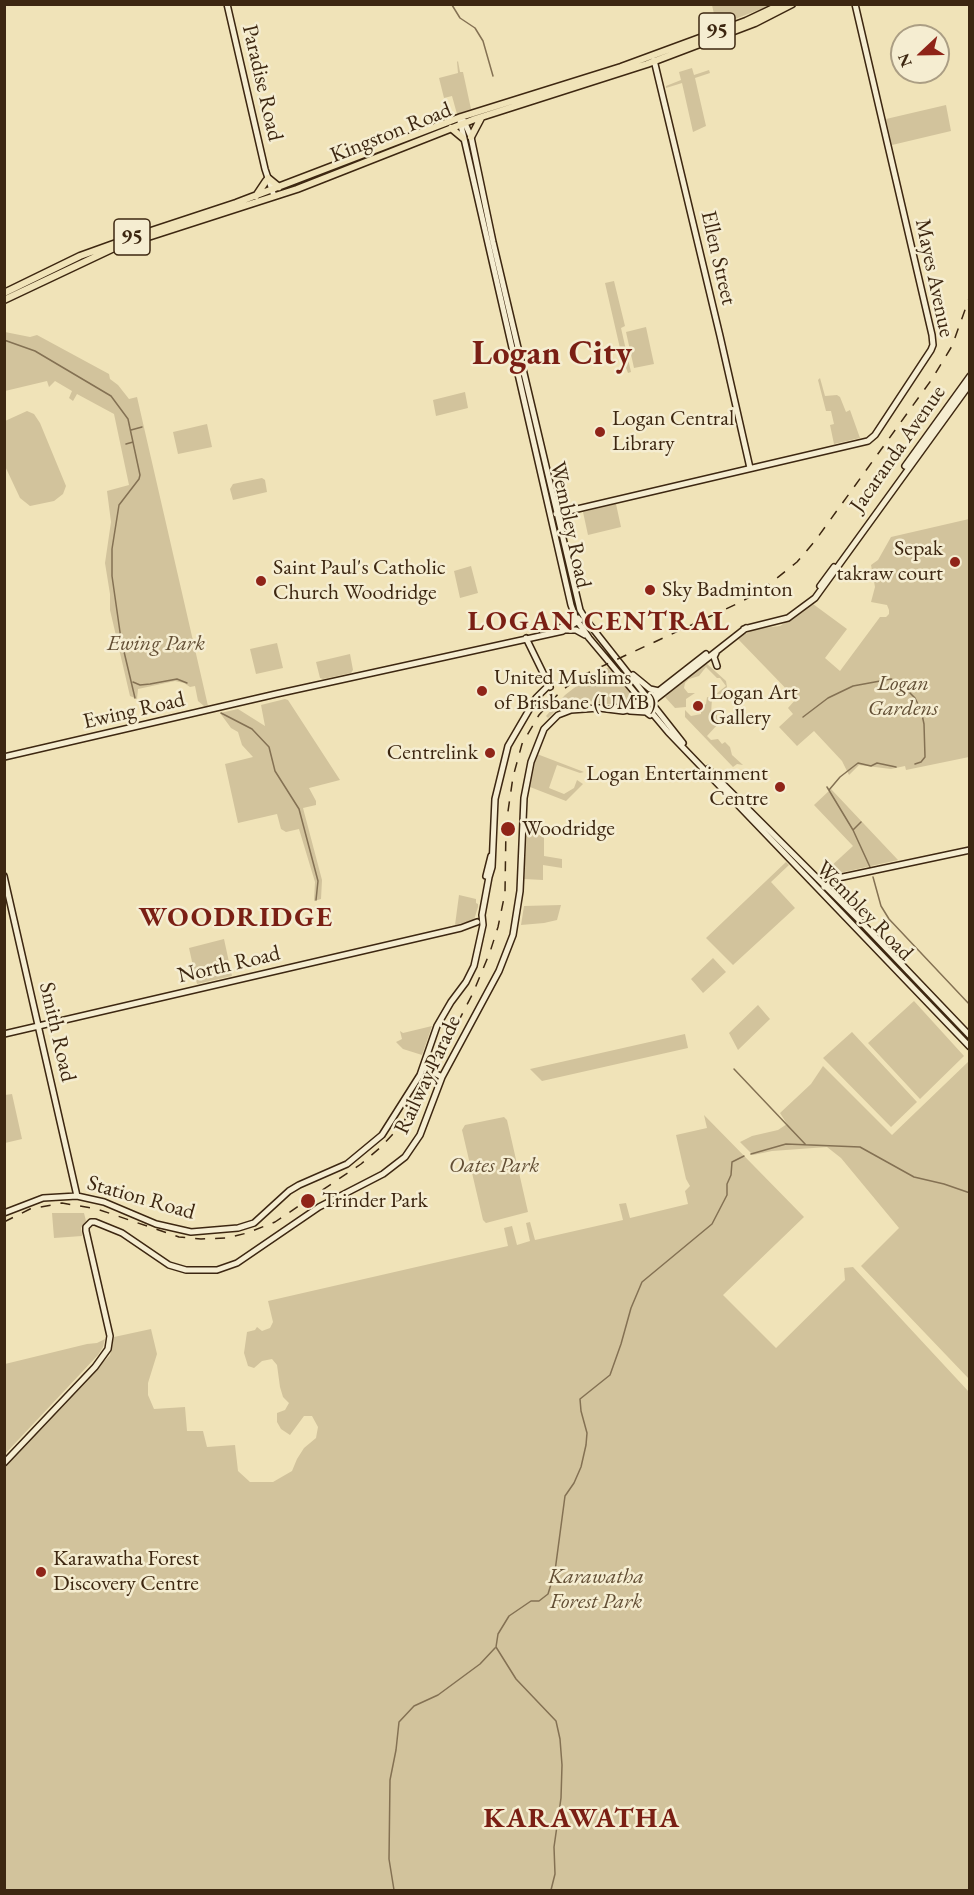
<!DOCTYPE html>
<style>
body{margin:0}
#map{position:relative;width:974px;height:1895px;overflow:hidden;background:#f0e3b8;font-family:"EB Garamond",serif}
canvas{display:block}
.frame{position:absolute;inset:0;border:6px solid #3d2711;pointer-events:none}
.north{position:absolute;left:890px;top:24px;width:60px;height:60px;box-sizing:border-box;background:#f5edd1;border:2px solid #ab9e84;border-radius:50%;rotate:248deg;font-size:16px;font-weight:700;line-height:24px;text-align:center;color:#3d2711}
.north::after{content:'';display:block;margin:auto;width:21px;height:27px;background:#8f2418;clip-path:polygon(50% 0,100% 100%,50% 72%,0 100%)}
</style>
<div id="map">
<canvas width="974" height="1895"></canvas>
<div class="frame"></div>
<div class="north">N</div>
</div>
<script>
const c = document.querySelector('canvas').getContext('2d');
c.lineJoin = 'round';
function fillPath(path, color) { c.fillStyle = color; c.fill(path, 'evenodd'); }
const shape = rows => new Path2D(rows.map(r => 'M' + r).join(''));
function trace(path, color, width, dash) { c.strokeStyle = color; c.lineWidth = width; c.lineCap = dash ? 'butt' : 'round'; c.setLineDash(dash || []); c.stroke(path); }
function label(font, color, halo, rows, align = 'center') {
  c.font = font + ' "EB Garamond",serif'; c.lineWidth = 5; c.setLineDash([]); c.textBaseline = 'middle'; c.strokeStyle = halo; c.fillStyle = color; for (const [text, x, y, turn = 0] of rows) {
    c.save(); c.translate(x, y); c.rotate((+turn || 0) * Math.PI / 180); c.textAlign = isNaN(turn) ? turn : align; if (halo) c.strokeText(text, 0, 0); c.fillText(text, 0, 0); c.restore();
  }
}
const green = shape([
 [712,5,712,4,771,5,720,25,716,23],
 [458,61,460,72,463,72,471,109,457,114,452,96,444,98,439,78,458,73,457,62],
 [692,68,694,75,709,70,710,73,695,78,706,126,693,132,682,83,666,88,666,86,681,80,679,72],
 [946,105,951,131,892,145,886,119],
 [614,281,625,326,621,328,631,372,628,373,622,357,605,283],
 [646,327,654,364,634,368,626,332],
 [5,332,30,337,37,335,109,374,110,379,118,385,129,399,137,397,208,706,204,706,198,701,195,686,190,687,184,683,175,681,138,689,137,699,130,696,110,610,110,594,105,563,111,522,107,491,129,485,114,414,77,394,73,401,69,398,72,391,55,381,49,387,47,381,5,391],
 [820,378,825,396,837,395,840,397,846,412,850,410,860,438,834,444,830,425,834,424,831,411,826,411,818,380],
 [465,392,468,408,436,416,433,400],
 [27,411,34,414,40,423,66,486,63,494,54,501,30,506,20,498,4,464,5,421],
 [207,424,212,447,178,454,173,432],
 [262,478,265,480,267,492,233,500,230,489,233,484],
 [616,504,621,527,588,535,583,512],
 [969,519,969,757,906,770,905,766,891,769,859,765,849,775,842,761,814,731,797,746,779,727,793,714,788,708,796,699,737,638,755,629,780,626,813,604,847,629,825,658,840,671,880,617,886,617,889,614,889,610,887,605,871,602,875,587,871,565,878,560,891,537],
 [471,566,478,593,460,598,454,571],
 [277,643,283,668,256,674,250,649],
 [350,654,353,670,351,673,323,679,320,678,316,662],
 [706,663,726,681,727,687,721,694,716,694,726,686,720,678,717,678,706,667,699,676,689,679,685,683,684,688,688,693,695,693,686,699,686,707,675,708,665,697],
 [609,667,630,689,630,695,627,700,616,704,601,704,594,701,573,704,554,712,548,718,546,716,565,695,578,685],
 [707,697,712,698,711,714,717,715,718,724,707,736,711,740,718,739,722,744,725,742,730,747,732,755,743,765,737,764,733,767,685,717,685,710,691,716,701,714,701,708,706,704],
 [285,699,288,700,340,780,309,788,316,801,316,805,303,808,322,880,321,899,314,901,315,882,299,829,286,832,281,829,277,814,238,823,225,764,253,757,242,745,238,732,231,728,220,713,238,709,265,726,261,705],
 [537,754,584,772,580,773,557,765,549,788,564,794,574,788,577,780,583,784,566,801,530,787],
 [831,789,898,860,835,874,829,868,853,846,814,805],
 [527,830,544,837,544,856,562,859,562,868,543,865,543,880,524,879],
 [786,862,789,865,771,882,795,908,733,965,706,938],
 [459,895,476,899,476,903,478,904,478,907,474,920,455,925],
 [561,905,557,920,544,923,521,925,524,906],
 [224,939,232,976,197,984,189,948],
 [713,958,726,972,703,993,691,979],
 [914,1001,964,1056,920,1099,868,1043],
 [758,1005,770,1019,738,1050,729,1033],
 [432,1026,422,1055,403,1049,396,1042,402,1039,400,1031,403,1033],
 [852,1032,917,1102,891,1127,823,1058],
 [685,1034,688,1048,542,1081,530,1069],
 [969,1061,969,1379,861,1266,899,1228,841,1158,827,1147,772,1151,753,1155,740,1142,752,1136,778,1130,787,1124,780,1113,811,1084,823,1066,892,1135],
 [12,1094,22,1139,5,1143,5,1095],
 [704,1115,804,1217,723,1295,776,1348,845,1280,844,1268,853,1267,969,1392,969,1890,5,1890,4,1467,110,1355,114,1337,151,1329,157,1354,148,1383,148,1395,154,1409,185,1407,187,1431,203,1431,207,1447,235,1445,238,1471,250,1482,273,1482,292,1471,297,1459,304,1448,316,1438,318,1427,312,1416,304,1416,290,1435,281,1429,277,1422,277,1413,285,1410,289,1403,283,1397,280,1387,277,1365,272,1359,262,1361,254,1368,248,1366,244,1353,247,1332,255,1330,257,1327,262,1331,270,1328,273,1322,268,1301,508,1246,504,1228,512,1226,517,1245,530,1241,526,1223,530,1222,535,1240,623,1220,619,1204,626,1203,630,1218,688,1204,685,1191,690,1186,686,1179,676,1135,707,1128],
 [504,1117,507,1120,528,1212,486,1223,483,1220,462,1130,465,1125],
 [52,1213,84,1213,86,1221,81,1228,82,1236,54,1238],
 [105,1339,103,1347,98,1355,5,1454,5,1364,87,1344,97,1343]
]);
const stream = shape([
 [452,5,460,18,475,28,483,41,493,76],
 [4,340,35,351,111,396,128,419,140,475,139,479,119,505,112,549,112,576,121,639,135,698],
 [131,430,142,427],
 [126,444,133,442],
 [133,682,140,685,150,684,177,679,187,683],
 [221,713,252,729,269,747,275,771,299,809,318,881,316,900],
 [803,717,828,698,853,686,891,679,902,685,915,698,921,710,924,724,925,757,921,762,915,764],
 [827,787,853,830,870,867],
 [829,790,840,777,858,763,871,766,877,763,896,767],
 [853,830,861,822],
 [873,877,881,906,889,919,970,1005],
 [734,1069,806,1145],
 [751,1154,786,1144,860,1147,914,1177,944,1184,970,1193],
 [394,1890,389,1859,390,1780,396,1750,399,1722,414,1706,438,1695,480,1664,495,1648],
 [551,1890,555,1874,554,1847,561,1798,562,1765,560,1739,556,1721,516,1679,496,1647,498,1634,509,1616,531,1601,539,1601,548,1594,555,1571,565,1496,574,1483,581,1467,586,1445,587,1433,581,1411,580,1399,610,1375,621,1344,631,1308,642,1282,712,1224,727,1195,727,1184,731,1175,732,1162,744,1156]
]);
const secondary = shape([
 [227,4,265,169,274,196],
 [654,60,720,336,750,468],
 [460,121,571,605,576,619,589,638,668,732,970,1047],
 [464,121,471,137,493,242,580,610,586,620,683,743],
 [905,466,970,376],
 [556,514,868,441,875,435,931,350,933,345,932,335,855,4],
 [820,586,834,567],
 [560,628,578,618],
 [744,629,788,618,815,598,970,384],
 [566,630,576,630,585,635],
 [526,638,550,687],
 [716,653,714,657,717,666],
 [633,675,650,689,659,691],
 [615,708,629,705,651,697,706,654],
 [630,711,646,712,650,715],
 [4,757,276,694,563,631,580,620],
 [708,769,861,922,970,1036],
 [4,876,77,1196],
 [486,876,491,856],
 [824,887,838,878,970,850],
 [4,1034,461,928,477,922],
 [423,1067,442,1077],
 [4,1213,43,1198,77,1196,104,1202,156,1224,191,1232,238,1228,254,1223,289,1191,299,1185,347,1164,382,1135,420,1075,437,1026,451,1002,466,982,474,966,483,925,482,915,489,877,492,867,495,799,508,746,536,698,550,684],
 [4,1463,95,1367,108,1349,110,1336,86,1231,86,1227,91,1222,95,1222,122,1233,169,1265,186,1270,217,1270,237,1263,319,1207,383,1174,405,1157,420,1135,442,1077,499,971,513,935,520,891,524,798,531,762,544,729,558,715,571,710,599,708,623,711,632,709,653,701,746,628]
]);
const primary = shape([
 [451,128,463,138],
 [471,137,481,118],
 [268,178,279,187],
 [256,196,266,181],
 [145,233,236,203,461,117,621,67,746,21,782,4],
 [4,293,80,256,119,242],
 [4,300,114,248,297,189,475,119,647,64,755,23,792,4]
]);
const rail = shape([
 [4,1222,30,1209,62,1203,97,1209,179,1237,201,1239,227,1238,247,1233,275,1222,361,1164,381,1147,402,1124,418,1100,473,993,490,952,498,927,505,893,506,825,513,777,522,744,539,715,560,692,581,676,741,602,762,590,797,562,815,541,932,379,952,346,970,296]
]);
const markers = [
 [600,432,6,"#8f2418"],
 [955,562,6,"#8f2418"],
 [261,581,6,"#8f2418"],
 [650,590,6,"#8f2418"],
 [482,691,6,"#8f2418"],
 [698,706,6,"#8f2418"],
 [490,753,6,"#8f2418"],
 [780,787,6,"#8f2418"],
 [508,829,8,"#8f2418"],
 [308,1201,8,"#8f2418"],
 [41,1572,6,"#8f2418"]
];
const shields = [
 [717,31,36],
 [132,237,36]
];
const shieldNames = [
 ["95",717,31],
 ["95",132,237]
];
const streetNames = [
 ["Paradise Road",262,83,77],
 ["Kingston Road",391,133,-22],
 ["Ellen Street",718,258,77],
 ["Mayes Avenue",934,278,78],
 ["Jacaranda Avenue",898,449,-55],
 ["Wembley Road",570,525,78],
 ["Ewing Road",134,711,-13],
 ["Wembley Road",864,911,46],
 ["North Road",229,965,-13],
 ["Smith Road",57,1032,77],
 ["Railway Parade",428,1075,-65],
 ["Station Road",141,1198,16]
];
const poiNames = [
 ["Logan Central",612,419],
 ["Library",612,444],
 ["Sepak",943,549,"right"],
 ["takraw court",943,574,"right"],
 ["Saint Paul's Catholic",273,568],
 ["Church Woodridge",273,593],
 ["Sky Badminton",662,590],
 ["United Muslims",494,678],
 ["of Brisbane (UMB)",494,703],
 ["Logan Art",710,693],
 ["Gallery",710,718],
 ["Centrelink",478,753,"right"],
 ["Logan Entertainment",768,774,"right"],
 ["Centre",768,799,"right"],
 ["Woodridge",522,829],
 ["Trinder Park",322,1201],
 ["Karawatha Forest",53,1559],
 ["Discovery Centre",53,1584]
];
const parkNames = [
 ["Ewing Park",156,644],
 ["Logan",903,684],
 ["Gardens",903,709],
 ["Oates Park",494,1166],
 ["Karawatha",596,1577],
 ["Forest Park",596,1602]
];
const districtNames = [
 ["LOGAN CENTRAL",599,622],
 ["WOODRIDGE",236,918],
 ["KARAWATHA",582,1819]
];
const townNames = [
 ["Logan City",552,355]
];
fillPath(green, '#d2c39c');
trace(stream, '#847153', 1.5);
trace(secondary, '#3d2711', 8);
trace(primary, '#3d2711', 9);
trace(secondary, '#f5edd1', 5);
trace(primary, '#f0e3b8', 6);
trace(rail, '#3d2711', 1.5, [10, 10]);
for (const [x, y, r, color] of markers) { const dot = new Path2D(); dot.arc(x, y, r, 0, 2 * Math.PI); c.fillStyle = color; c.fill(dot); trace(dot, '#f5edd1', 2); }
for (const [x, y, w] of shields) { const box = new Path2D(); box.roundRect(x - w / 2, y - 18, w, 36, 4.5); c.fillStyle = '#f5edd1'; c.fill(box); trace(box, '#3d2711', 1.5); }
label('bold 21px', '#3d2711', null, shieldNames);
label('22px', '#3d2711', '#f5edd1', streetNames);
label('22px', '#3d2711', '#f5edd1', poiNames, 'left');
label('italic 22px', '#624e34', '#f5edd1', parkNames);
c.letterSpacing = '1.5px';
label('bold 28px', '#7a1f14', '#f5edd1', districtNames);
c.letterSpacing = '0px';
label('bold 34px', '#7a1f14', '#f5edd1', townNames);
</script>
